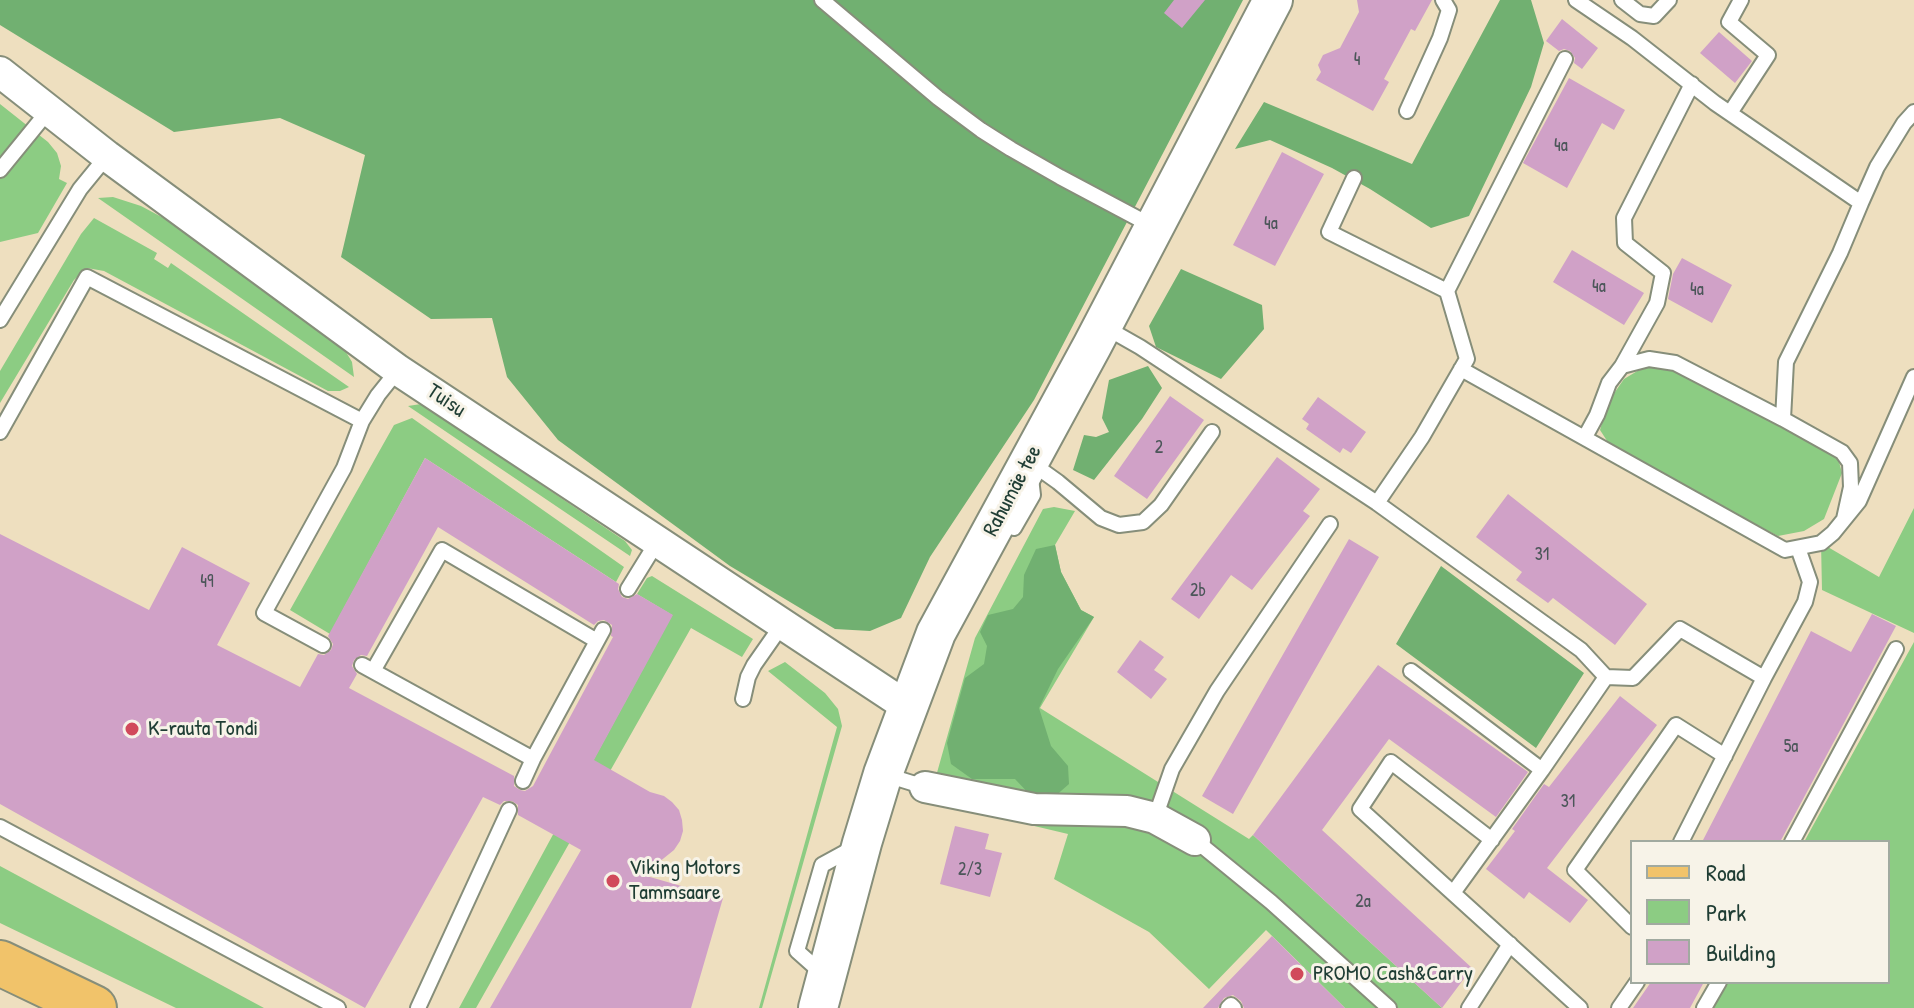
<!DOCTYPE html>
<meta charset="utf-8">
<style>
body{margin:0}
#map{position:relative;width:1914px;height:1008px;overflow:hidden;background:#eedfbf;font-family:"Patrick Hand",sans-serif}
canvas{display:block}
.legend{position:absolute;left:1630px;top:840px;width:260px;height:144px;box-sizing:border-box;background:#f7f3e8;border:2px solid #a1aaa0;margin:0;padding:10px 14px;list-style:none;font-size:24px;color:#1f3d34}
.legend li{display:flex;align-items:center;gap:16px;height:40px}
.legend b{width:40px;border:2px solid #a1aaa0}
</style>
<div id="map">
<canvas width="1914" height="1008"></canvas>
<ul class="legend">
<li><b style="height:10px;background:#f1c36a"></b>Road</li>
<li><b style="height:22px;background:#8ccc83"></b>Park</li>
<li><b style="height:22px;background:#d0a1c7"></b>Building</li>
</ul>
</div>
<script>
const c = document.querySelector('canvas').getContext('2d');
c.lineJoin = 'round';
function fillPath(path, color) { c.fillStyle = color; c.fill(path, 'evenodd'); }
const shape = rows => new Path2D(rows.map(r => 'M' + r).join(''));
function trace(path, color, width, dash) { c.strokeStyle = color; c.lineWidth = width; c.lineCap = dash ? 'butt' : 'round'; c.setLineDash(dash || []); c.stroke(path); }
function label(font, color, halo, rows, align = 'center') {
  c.font = font + ' "Patrick Hand",sans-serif'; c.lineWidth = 6; c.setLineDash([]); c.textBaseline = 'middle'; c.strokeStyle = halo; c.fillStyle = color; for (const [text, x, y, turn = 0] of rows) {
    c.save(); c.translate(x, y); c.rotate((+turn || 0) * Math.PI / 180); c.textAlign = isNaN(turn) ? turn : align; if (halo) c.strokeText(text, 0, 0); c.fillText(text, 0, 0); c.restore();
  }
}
const green = shape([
 [0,104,48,142,57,153,61,166,59,179,67,183,38,233,0,242],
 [113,197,141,206,171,222,346,352,352,362,354,377,98,198],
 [94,218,157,253,154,259,168,268,171,263,349,387,340,391,328,391,104,271,87,268,74,280,0,403,0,371,81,234],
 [1649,364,1675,369,1838,458,1842,473,1824,519,1804,531,1778,536,1613,450,1600,430,1608,402,1624,379],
 [421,404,625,541,632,550,630,556,408,406],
 [412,418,624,567,616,582,425,458,330,634,290,610,394,425],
 [1054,507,1075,511,1055,545,1061,572,1081,610,1094,617,1040,708,1249,839,1253,835,1442,1008,1345,1008,1266,930,1209,989,1149,932,1054,879,1068,834,929,801,975,638,1043,509],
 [1914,508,1914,633,1822,590,1821,543,1879,577],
 [652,576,753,639,742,657,691,628,476,1008,459,1008,672,615,637,594,647,578],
 [1914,642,1914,1008,1709,1008,1726,982,1888,982,1888,842,1804,842],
 [785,662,825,693,838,709,842,726,762,1008,759,1008,837,727,768,671],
 [0,866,264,1008,176,1008,0,923]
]);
const forest = shape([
 [0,0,1243,0,1034,400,930,557,901,618,870,631,835,629,730,566,558,440,507,377,492,318,431,319,341,257,365,155,280,118,174,132,0,25],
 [1500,0,1531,0,1544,43,1531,87,1469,216,1431,228,1370,189,1332,168,1270,140,1235,149,1264,102,1412,164],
 [1181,269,1262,305,1264,329,1221,379,1156,347,1149,326],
 [1148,366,1162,388,1142,419,1094,480,1073,470,1084,435,1096,437,1109,432,1102,418,1109,380],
 [1055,545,1061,572,1081,610,1094,617,1058,669,1039,708,1051,746,1068,766,1069,784,1053,798,1034,799,1015,779,972,779,951,764,947,743,965,678,984,664,987,646,980,632,988,615,1013,609,1023,597,1024,575,1036,549],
 [1441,566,1584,673,1536,748,1396,644]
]);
const building = shape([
 [1174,0,1205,0,1182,28,1164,13],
 [1357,0,1432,0,1415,31,1411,29,1384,79,1389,82,1373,111,1316,80,1321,72,1318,65,1323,55,1340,48,1359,12],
 [1562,19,1598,48,1582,69,1574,63,1575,58,1570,51,1564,49,1559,51,1546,41],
 [1719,32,1752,61,1735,83,1700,53],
 [1569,78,1625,110,1614,130,1602,123,1567,188,1523,163],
 [1282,152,1324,174,1275,266,1233,245],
 [1572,250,1644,293,1624,325,1553,282],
 [1682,258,1732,285,1712,323,1668,299,1673,274],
 [1170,396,1204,420,1147,499,1114,476],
 [1318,397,1366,432,1351,453,1343,448,1340,453,1306,429,1309,424,1302,419],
 [1277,457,1320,489,1303,511,1310,516,1252,590,1231,575,1199,619,1171,599],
 [425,458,619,584,618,589,622,597,628,599,637,594,673,615,594,760,650,792,664,796,672,802,679,810,682,820,683,831,680,841,674,850,643,875,723,898,691,1008,490,1008,581,850,518,815,518,805,512,801,504,801,500,805,483,797,365,1008,0,804,0,534,149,610,182,547,250,583,217,645,300,687,318,654,324,655,331,650,333,644,328,636],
 [438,527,594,625,598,621,604,620,612,625,611,636,613,637,533,786,525,791,520,790,514,786,514,776,349,688,357,674,352,666,354,660,361,655,367,656],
 [1508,494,1647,604,1615,645,1553,598,1548,603,1516,580,1522,572,1476,537],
 [1349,539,1379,557,1233,814,1202,796],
 [1872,614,1896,626,1780,842,1702,842,1811,631,1851,652],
 [1140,640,1164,657,1154,670,1167,679,1151,699,1117,672],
 [1378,665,1528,772,1496,817,1389,739,1322,830,1472,968,1442,1008,1253,835],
 [1620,696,1657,725,1547,868,1588,900,1570,923,1529,892,1524,899,1486,869,1515,831,1512,829,1544,784,1549,787],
 [955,826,989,834,985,849,1002,853,990,897,940,884],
 [1272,936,1297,961,1345,1008,1244,1008,1241,1001,1233,995,1224,998,1218,1008,1203,1008],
 [1651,982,1704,982,1690,1008,1633,1008]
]);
const service = shape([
 [822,0,938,98,981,130,1011,149,1060,177,1154,227],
 [1576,0,1632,38,1715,103,1861,203,1840,253,1786,362,1783,419,1842,452,1850,463,1851,487,1844,519],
 [1622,0,1640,14,1654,16,1669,0],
 [1407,111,1440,38,1449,10,1443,0],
 [1730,113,1768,55,1729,22,1741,0],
 [0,170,49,110],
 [1354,178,1329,232,1447,291],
 [1861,203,1877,167,1904,123,1914,112],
 [0,320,80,189,107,156],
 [1103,326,1140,347,1377,503,1581,650,1606,677,1633,678,1680,629,1764,678],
 [1622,366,1657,303,1663,273,1625,243,1624,218,1692,84],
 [1461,369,1785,550,1821,543,1833,533,1859,501,1914,377],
 [0,432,87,277,362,421,378,395,398,370],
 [1585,437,1597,415,1609,383,1622,366,1649,359,1675,363,1783,419],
 [1030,462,1058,482,1101,518,1119,525,1143,522,1161,505,1212,432],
 [1377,503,1422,437,1467,359,1447,291,1565,59],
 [1014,528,1033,495,1031,478],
 [628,589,657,542],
 [323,645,264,613,344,468,362,421],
 [362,665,533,759,603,630],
 [373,671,442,550,597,641],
 [1411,671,1542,770],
 [743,699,748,677,754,665,782,625],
 [883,774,925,787],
 [523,781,533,759],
 [1155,818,1172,769,1217,691,1330,524],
 [0,827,338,1008],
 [1195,840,1271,902,1389,1008],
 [1492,840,1391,762,1360,809,1580,1008],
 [1681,842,1764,678,1805,602,1810,582,1798,548],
 [1792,842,1896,649],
 [1453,893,1542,770,1606,677],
 [1632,927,1575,870,1676,725,1725,756],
 [824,975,797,951,822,865,855,847],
 [418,1008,509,810],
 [1228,1008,1231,1005,1234,1008],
 [1469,1008,1510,944],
 [1619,1008,1637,982],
 [1704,1008,1719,982]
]);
const minor = shape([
 [0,72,107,156,398,370,908,707],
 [925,787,1034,809,1127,811,1155,818,1195,840]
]);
const tertiary = shape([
 [818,1008,862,843,883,774,936,633,1092,346,1273,0]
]);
const primary = shape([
 [0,963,94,1008]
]);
const markers = [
 [132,729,8,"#d1495b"],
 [613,881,8,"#d1495b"],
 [1297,974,8,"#d1495b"]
];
const numberNames = [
 ["4",1357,60],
 ["4a",1561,146],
 ["4a",1271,224],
 ["4a",1599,287],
 ["4a",1697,290],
 ["2",1159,448],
 ["31",1542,555],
 ["49",207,582],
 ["2b",1198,591],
 ["5a",1791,747],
 ["31",1568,802],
 ["2/3",970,870],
 ["2a",1363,902]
];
const streetNames = [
 ["Tuisu",446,401,34],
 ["Rahumäe tee",1013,491,-62]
];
const poiNames = [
 ["K-rauta Tondi",148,729],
 ["Viking Motors",629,868],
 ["Tammsaare",629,893],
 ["PROMO Cash&Carry",1313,974]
];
fillPath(green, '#8ccc83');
fillPath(forest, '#71b071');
fillPath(building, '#d0a1c7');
trace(service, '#868e7a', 18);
trace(minor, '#868e7a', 34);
trace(tertiary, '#868e7a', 42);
trace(primary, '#868e7a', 48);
trace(service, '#fff', 14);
trace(minor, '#fff', 30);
trace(tertiary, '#fff', 38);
trace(primary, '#f1c36a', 44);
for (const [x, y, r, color] of markers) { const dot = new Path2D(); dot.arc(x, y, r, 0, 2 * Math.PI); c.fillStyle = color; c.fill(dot); trace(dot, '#f7f3e8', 3); }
label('18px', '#4b5659', null, numberNames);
label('22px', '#1f3d34', '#f7f3e8', streetNames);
label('22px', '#1f3d34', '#f7f3e8', poiNames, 'left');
</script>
